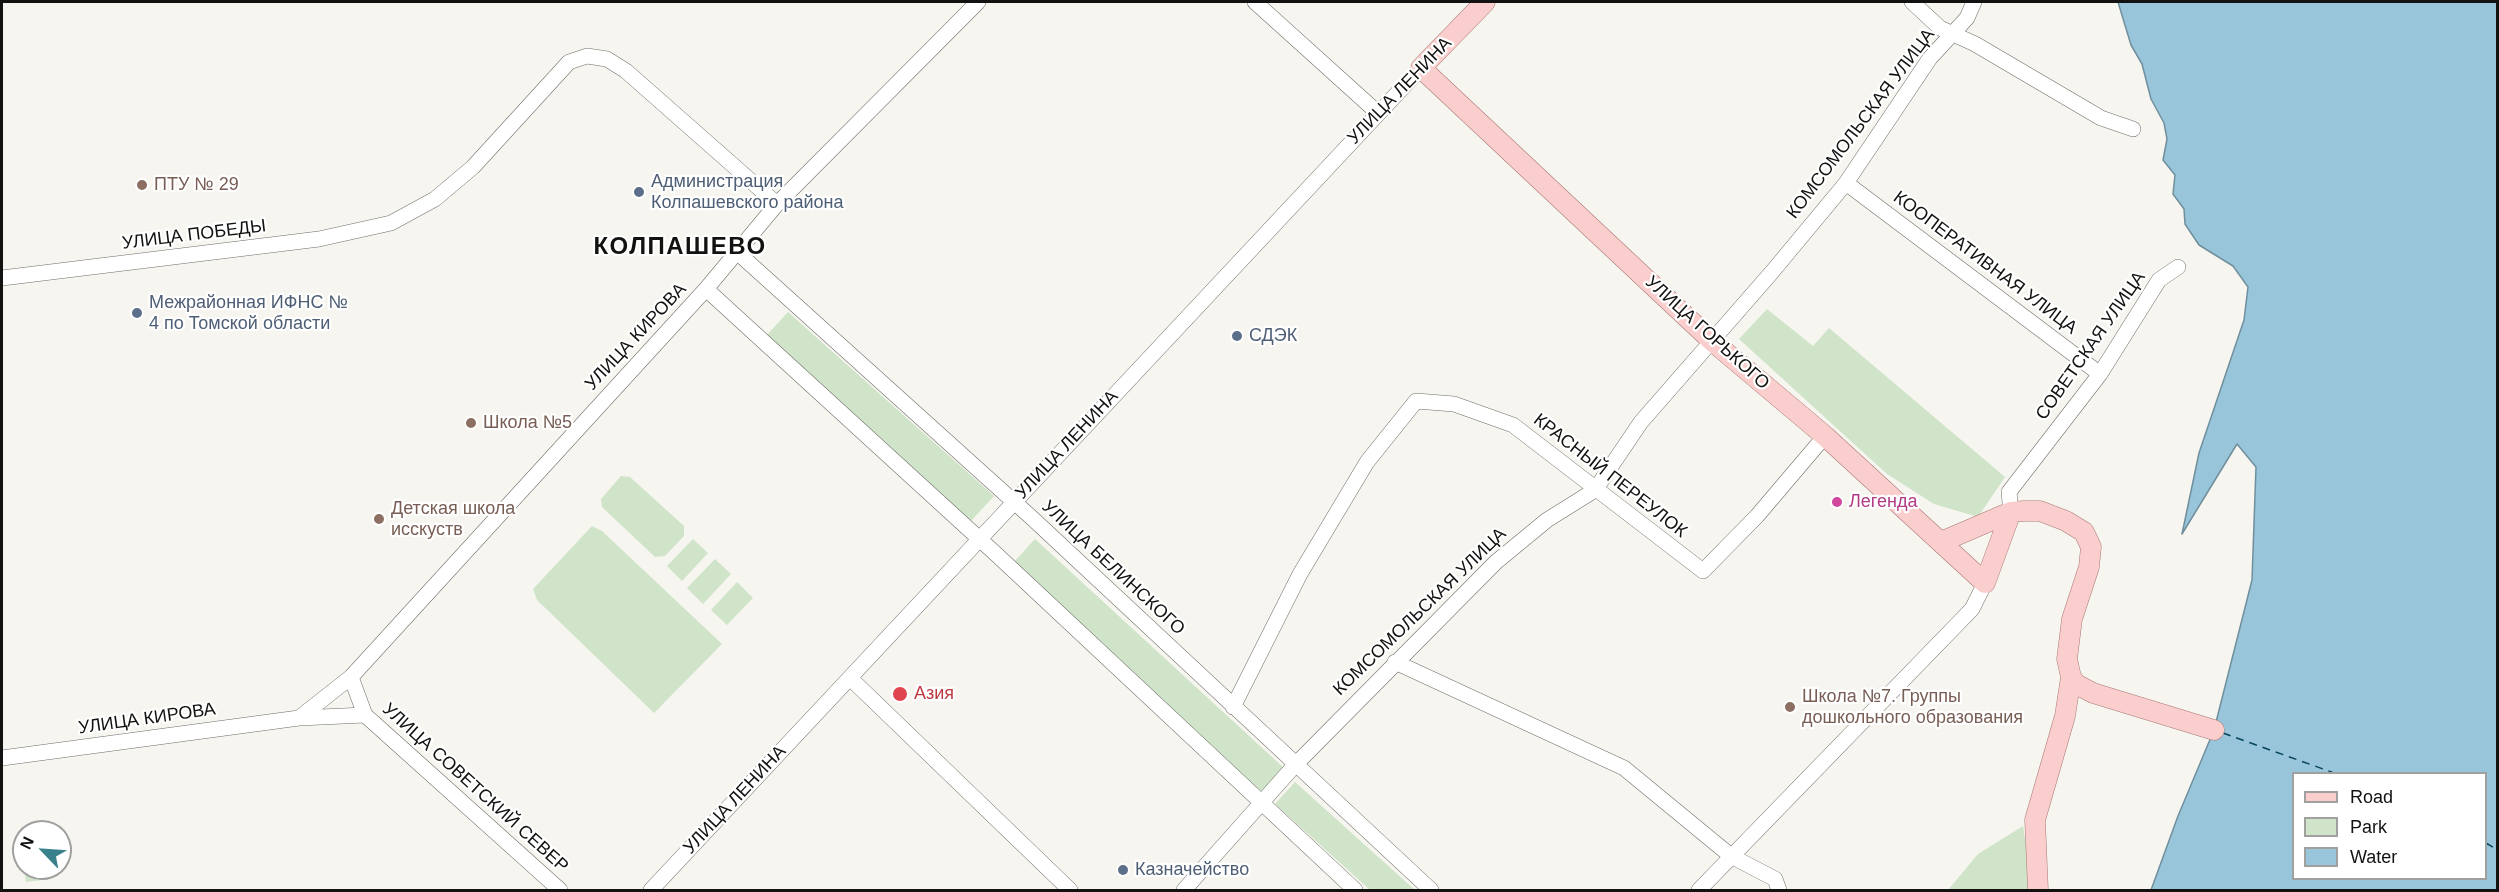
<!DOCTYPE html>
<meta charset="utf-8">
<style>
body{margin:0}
#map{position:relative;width:2499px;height:892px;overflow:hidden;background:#f7f5ef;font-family:Helvetica,sans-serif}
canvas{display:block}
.frame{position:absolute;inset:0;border:3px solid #121210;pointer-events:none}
.legend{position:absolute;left:2292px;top:772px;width:195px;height:108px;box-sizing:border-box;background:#fff;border:2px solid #a0a09f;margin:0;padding:8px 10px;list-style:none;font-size:18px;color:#121210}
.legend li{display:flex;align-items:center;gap:12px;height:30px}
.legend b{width:30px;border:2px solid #a0a09f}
.north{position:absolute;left:12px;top:820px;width:60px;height:60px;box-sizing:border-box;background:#fff;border:2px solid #a0a09f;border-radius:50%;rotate:295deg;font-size:16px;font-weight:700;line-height:24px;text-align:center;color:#121210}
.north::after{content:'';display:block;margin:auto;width:21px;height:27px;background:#3b818c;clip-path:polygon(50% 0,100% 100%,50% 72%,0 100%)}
</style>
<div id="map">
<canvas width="2499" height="892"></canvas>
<div class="frame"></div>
<ul class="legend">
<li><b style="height:8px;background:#facecd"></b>Road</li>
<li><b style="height:16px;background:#cfe4c9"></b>Park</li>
<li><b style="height:16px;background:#99c5da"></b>Water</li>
</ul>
<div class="north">N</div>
</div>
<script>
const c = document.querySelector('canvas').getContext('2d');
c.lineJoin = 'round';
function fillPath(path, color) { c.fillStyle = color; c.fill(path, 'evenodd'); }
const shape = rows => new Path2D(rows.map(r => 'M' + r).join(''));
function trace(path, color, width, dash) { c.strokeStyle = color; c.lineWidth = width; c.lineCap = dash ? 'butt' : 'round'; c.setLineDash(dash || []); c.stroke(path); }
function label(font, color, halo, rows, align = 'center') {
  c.font = font + ' Helvetica,sans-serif'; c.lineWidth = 4.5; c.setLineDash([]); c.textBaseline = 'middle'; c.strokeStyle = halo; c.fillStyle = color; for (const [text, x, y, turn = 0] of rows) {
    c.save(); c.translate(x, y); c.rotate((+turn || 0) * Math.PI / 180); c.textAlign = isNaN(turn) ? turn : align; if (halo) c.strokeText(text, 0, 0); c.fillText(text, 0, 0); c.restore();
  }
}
const green = shape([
 [1767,309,1813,346,1829,328,2005,477,1978,517,1934,504,1887,474,1739,339],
 [788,312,994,496,971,521,767,335],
 [621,476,630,477,684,526,684,536,665,556,655,557,602,507,601,499],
 [592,526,602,531,722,644,654,713,537,600,533,589],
 [693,539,708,553,682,581,667,566],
 [1035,539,1284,768,1261,792,1013,563],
 [715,559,731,574,703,604,687,588],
 [737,582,753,598,727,625,711,610],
 [1295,782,1415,890,1370,890,1275,804],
 [2023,826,2033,890,1948,890,1978,854],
 [24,868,57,868,49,879,26,882]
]);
const water = shape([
 [2118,2,2497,2,2497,890,2151,890,2178,816,2214,730,2252,580,2256,467,2237,444,2182,534,2199,453,2244,320,2248,287,2233,266,2199,245,2185,224,2184,209,2173,194,2175,175,2163,160,2167,139,2164,123,2151,99,2142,64,2131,45,2118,2],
 [2294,774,2486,774,2486,878,2294,878,2294,774]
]);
const ferry = shape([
 [2223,733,2337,774],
 [2486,843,2498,850]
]);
const minor = shape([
 [1255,2,1378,113],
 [1912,2,1940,28,1975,44,2101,118,2133,129],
 [1846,183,2100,374],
 [738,253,1032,518,1431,890],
 [2,278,319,239,391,223,435,199,473,167,569,62,587,56,607,59,626,71,777,204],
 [706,289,997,555,1355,890],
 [2011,512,2009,492,2100,374,2159,280,2178,267],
 [1395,662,1624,768,1731,856,1775,879,1779,890],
 [351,677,365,715,560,890],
 [850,678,1070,890],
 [1233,707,1300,574,1367,462,1416,401,1454,404,1513,425,1703,571,1757,516,1825,436],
 [299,718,351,677,706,289,777,204,978,2],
 [2,758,299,718,365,715],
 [651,890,1421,68],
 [1184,890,1295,765,1496,562,1547,520,1595,490,1641,422,1772,272,1846,183,1930,58,1967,18,1974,2],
 [1699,890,1972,609,1985,583]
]);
const major = shape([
 [1485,2,1421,68,1711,340,1825,436,1985,583,2011,512],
 [1941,542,2011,512,2024,511,2040,511,2066,521,2084,532,2091,547,2089,567,2072,619,2067,659,2071,677,2065,716,2035,820,2038,890],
 [2071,677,2076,684,2093,693,2214,730]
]);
const markers = [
 [142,185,6,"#8d6e63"],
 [639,192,6,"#5c6f8a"],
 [137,313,6,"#5c6f8a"],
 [1237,336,6,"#5c6f8a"],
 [471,423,6,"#8d6e63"],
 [1837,502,6,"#d1479c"],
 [379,519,6,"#8d6e63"],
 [900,694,8,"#e0444e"],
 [1790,707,6,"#8d6e63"],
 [1123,870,6,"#5c6f8a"]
];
const streetNames = [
 ["УЛИЦА ЛЕНИНА",1400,91,-46],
 ["КОМСОМОЛЬСКАЯ УЛИЦА",1861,124,-53],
 ["УЛИЦА ПОБЕДЫ",194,235,-7],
 ["КООПЕРАТИВНАЯ УЛИЦА",1985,263,37],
 ["УЛИЦА ГОРЬКОГО",1707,333,42],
 ["УЛИЦА КИРОВА",636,337,-47],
 ["СОВЕТСКАЯ УЛИЦА",2091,346,-55],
 ["УЛИЦА ЛЕНИНА",1067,445,-47],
 ["КРАСНЫЙ ПЕРЕУЛОК",1610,476,38],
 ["УЛИЦА БЕЛИНСКОГО",1113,568,43],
 ["КОМСОМОЛЬСКАЯ УЛИЦА",1420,612,-44],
 ["УЛИЦА КИРОВА",147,719,-8],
 ["УЛИЦА СОВЕТСКИЙ СЕВЕР",475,788,42],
 ["УЛИЦА ЛЕНИНА",735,800,-47]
];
const serviceNames = [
 ["Администрация",651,182],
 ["Колпашевского района",651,203],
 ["Межрайонная ИФНС №",149,303],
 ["4 по Томской области",149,324],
 ["СДЭК",1249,336],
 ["Казначейство",1135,870]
];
const educationNames = [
 ["ПТУ № 29",154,185],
 ["Школа №5",483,423],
 ["Детская школа",391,509],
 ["исскуств",391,530],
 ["Школа №7. Группы",1802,697],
 ["дошкольного образования",1802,718]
];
const hotelNames = [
 ["Легенда",1849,502]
];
const healthNames = [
 ["Азия",914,694]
];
const districtNames = [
 ["КОЛПАШЕВО",680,247]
];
fillPath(green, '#cfe4c9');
fillPath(water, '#99c5da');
trace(water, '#708f9d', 1.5);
trace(ferry, '#06445a', 1.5, [8, 6]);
trace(minor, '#706d69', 16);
trace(major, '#a77775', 21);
trace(minor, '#fff', 15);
trace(major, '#facecd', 20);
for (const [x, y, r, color] of markers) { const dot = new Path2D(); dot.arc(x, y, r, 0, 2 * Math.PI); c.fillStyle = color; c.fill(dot); trace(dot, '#fff', 2); }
label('18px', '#121210', '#fff', streetNames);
label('18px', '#4e5e75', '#fff', serviceNames, 'left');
label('18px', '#785e54', '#fff', educationNames, 'left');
label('18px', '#b23c85', '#fff', hotelNames, 'left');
label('18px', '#be3a42', '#fff', healthNames, 'left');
c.letterSpacing = '1.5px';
label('bold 24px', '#121210', '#fff', districtNames);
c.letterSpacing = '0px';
</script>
